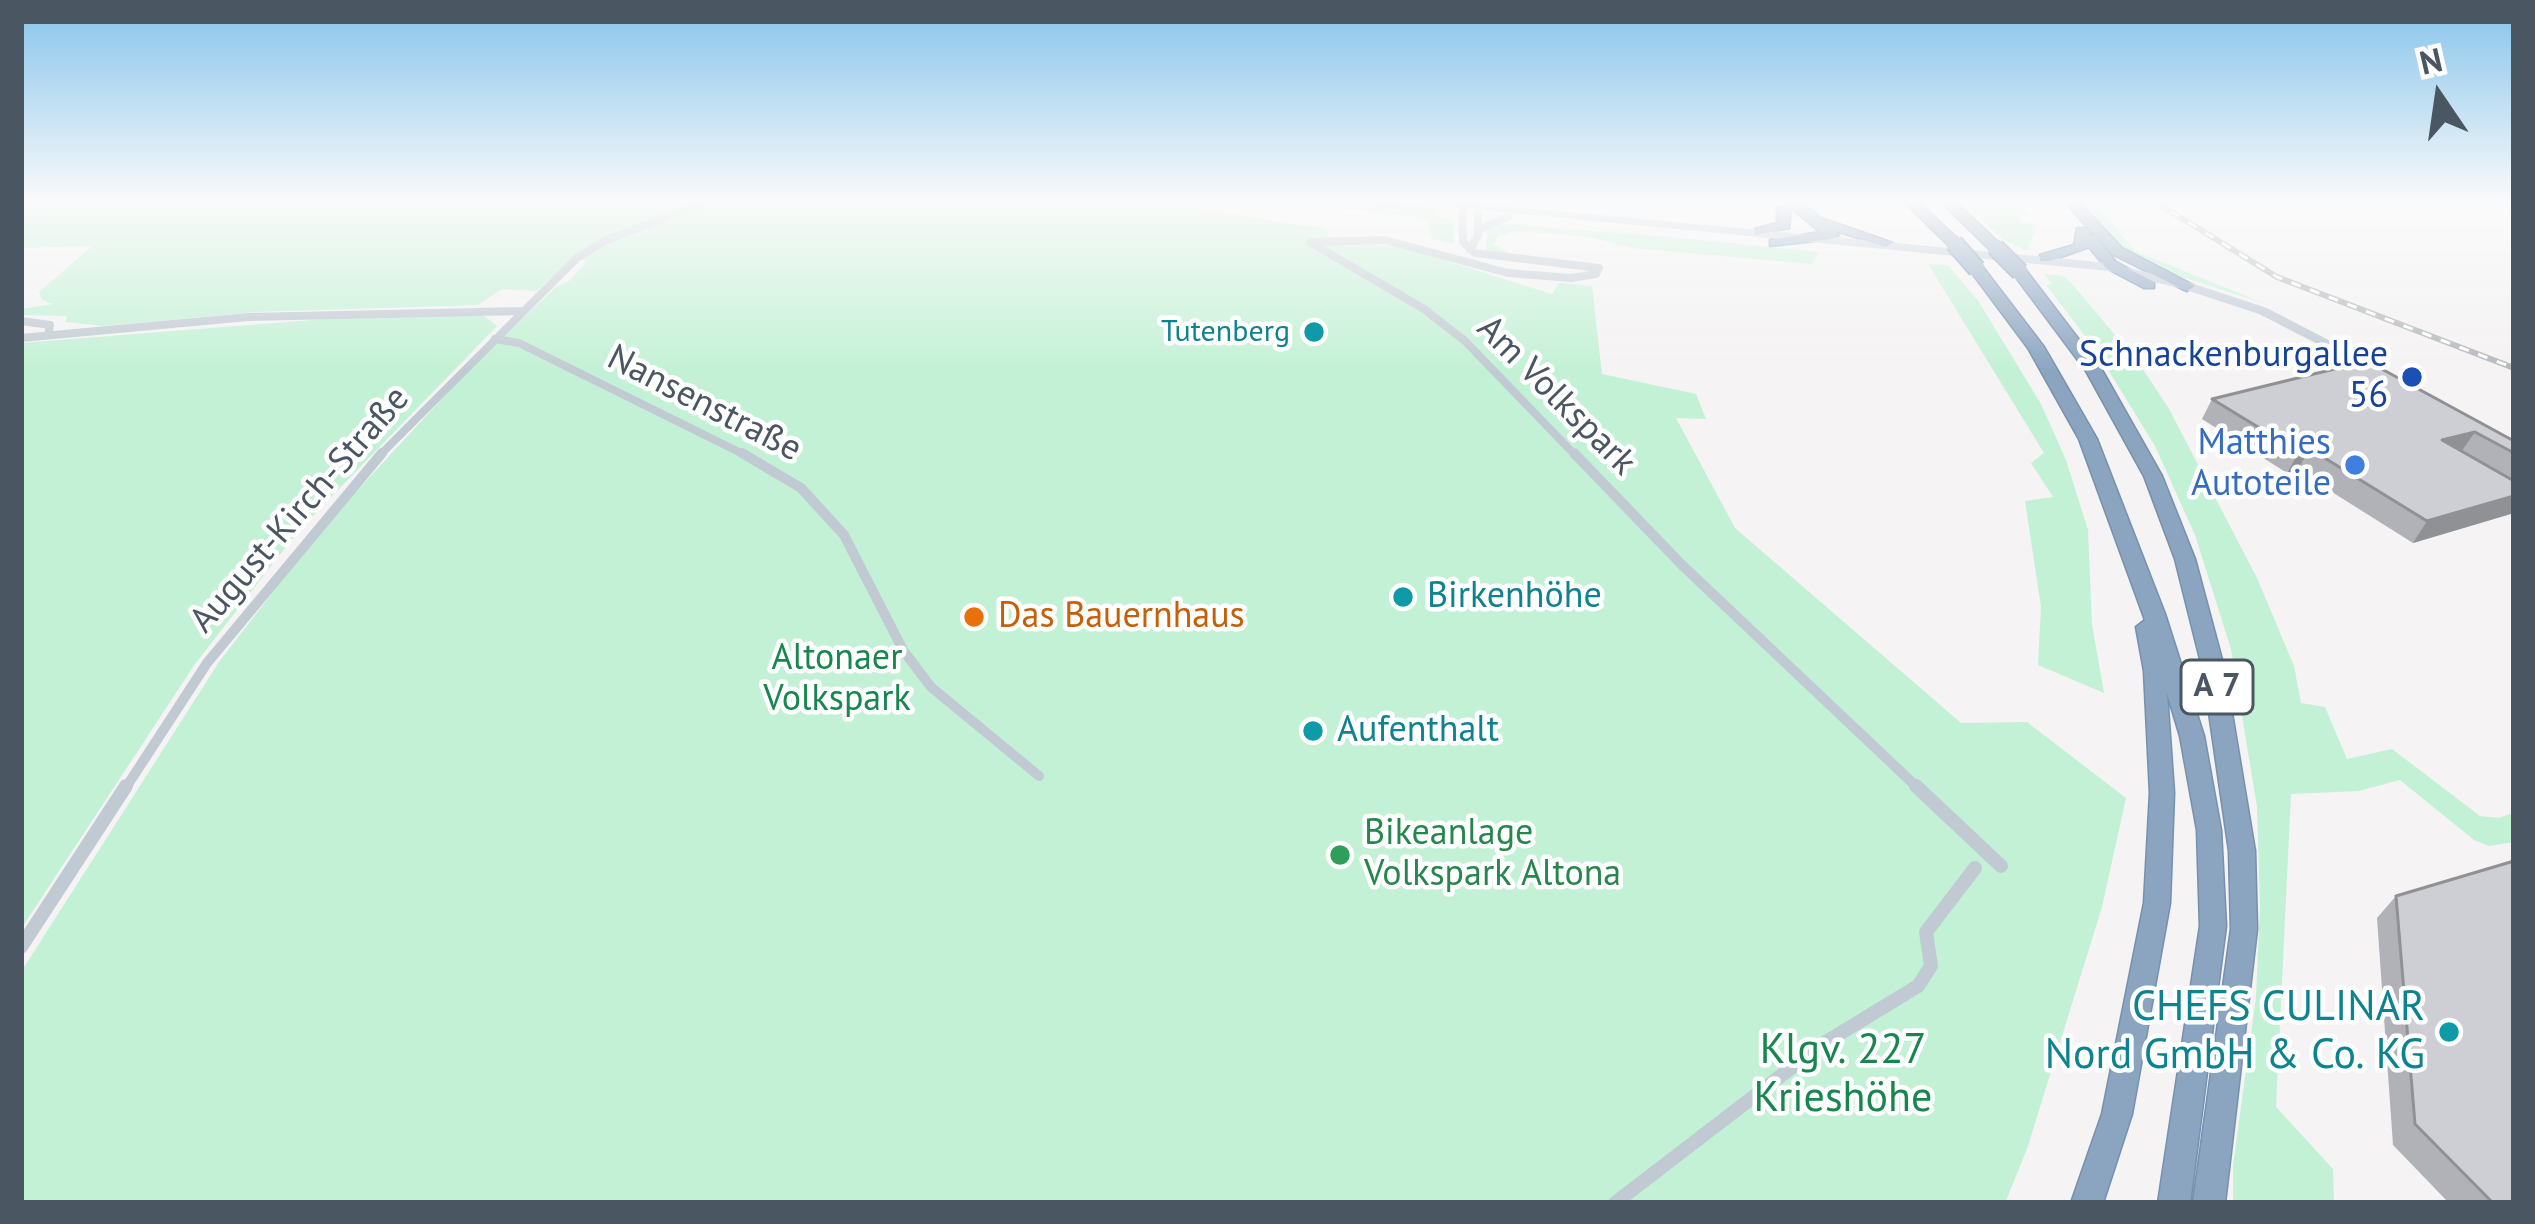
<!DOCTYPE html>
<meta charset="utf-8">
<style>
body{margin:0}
#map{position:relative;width:2535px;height:1224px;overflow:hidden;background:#f5f3f3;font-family:"PT Sans",sans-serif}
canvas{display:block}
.frame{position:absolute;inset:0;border:24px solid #4a5661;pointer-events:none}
.north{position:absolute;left:2379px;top:36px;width:120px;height:120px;-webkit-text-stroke:9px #fff;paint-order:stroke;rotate:347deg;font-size:33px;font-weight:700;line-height:48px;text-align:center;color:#4a5661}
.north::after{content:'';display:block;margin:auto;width:42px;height:54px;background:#4a5661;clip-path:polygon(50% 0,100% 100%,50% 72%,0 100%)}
</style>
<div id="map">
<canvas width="2535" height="1224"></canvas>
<div class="frame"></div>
<div class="north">N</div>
</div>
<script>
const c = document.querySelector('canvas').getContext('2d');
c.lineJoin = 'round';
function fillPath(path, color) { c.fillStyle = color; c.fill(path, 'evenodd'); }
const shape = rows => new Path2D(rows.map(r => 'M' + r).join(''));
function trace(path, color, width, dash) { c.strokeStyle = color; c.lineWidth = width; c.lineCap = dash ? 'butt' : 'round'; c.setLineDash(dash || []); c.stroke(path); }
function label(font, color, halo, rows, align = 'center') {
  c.font = font + ' "PT Sans",sans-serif'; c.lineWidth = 9; c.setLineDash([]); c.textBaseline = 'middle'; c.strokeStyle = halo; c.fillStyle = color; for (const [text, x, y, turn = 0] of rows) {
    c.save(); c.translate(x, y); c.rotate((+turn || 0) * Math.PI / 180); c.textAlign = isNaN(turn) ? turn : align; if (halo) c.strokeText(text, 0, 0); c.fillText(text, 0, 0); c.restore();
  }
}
const green = shape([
 [21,201,702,201,582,250,537,291,502,289,478,305,256,312,103,326,65,322,67,316,21,315,21,309,53,304,42,300,39,292,92,246,21,248],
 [715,201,1152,201,1327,229,1330,243,1399,246,1552,294,1559,283,1592,286,1602,374,1696,394,1706,419,1676,418,1735,528,1961,723,2027,722,2126,798,2102,907,2027,1149,2005,1203,21,1203,21,972,219,662,320,531,474,364,556,287,569,281,587,261,582,260,620,237],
 [1199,201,1325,201,1432,213,1455,221,1453,244,1432,239,1428,222,1416,217,1284,202,1242,208],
 [1962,201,2020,204,2031,216,2021,215,2020,222,2035,224,2036,229,2027,251,2004,240],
 [2078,201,2094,201,2135,251,2266,304,2163,271,2126,252],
 [1504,224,1660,236,1819,252,1812,264,1632,248,1590,237,1516,231,1498,236,1494,245,1516,256,1486,251,1487,230],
 [1928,264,1948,265,1979,302,2041,404,2066,460,2088,530,2092,624,2104,693,2038,665,2041,607,2025,501,2053,497,2031,463,2044,453],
 [2044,274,2064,276,2074,286,2140,365,2169,409,2257,578,2294,666,2301,703,2325,707,2347,759,2392,749,2480,816,2498,818,2514,813,2514,842,2489,846,2474,840,2400,780,2359,791,2291,794,2276,1107,2333,1169,2334,1203,2233,1203,2233,1165,2256,997,2260,906,2257,807,2231,649,2195,535,2155,446,2096,350,2046,285,2052,284],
 [375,315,483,315,497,326,299,530,195,664,21,929,21,343]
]);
const streetFar2 = shape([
 [1462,205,1463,242,1475,253,1599,268],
 [1479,229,1508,217],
 [1470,250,1478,235,1478,206],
 [21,321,50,325,48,335],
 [21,338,248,317,523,311],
 [495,339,519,343,747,456],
 [379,456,577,258,605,241,708,201],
 [1576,456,1465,341,1424,309,1310,242,1385,240,1508,273,1571,278,1596,274,1599,268]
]);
const streetFar1 = shape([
 [742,453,801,488,844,535,903,650,931,687,1039,776],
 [1574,453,1682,565,1919,789],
 [125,789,207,663,382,453]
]);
const street = shape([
 [1916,786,2001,866],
 [21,947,126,786],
 [1615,1203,1821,1045,1918,986,1931,966,1926,932,1975,868]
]);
const secondary = shape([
 [1341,201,1375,201,1431,207,1437,210,1431,213,1346,204,1341,201],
 [1414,201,1451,201,2109,263,2191,283,2267,308,2388,371,2386,374,2376,374,2259,314,2183,289,2109,271,1419,204,1414,201]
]);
const highway = shape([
 [1784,201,1799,201,1821,218,1893,243,1886,247,1836,231,1839,235,1832,239,1770,246,1770,240,1820,232,1791,208,1789,228,1755,235,1755,229,1777,223,1777,208,1787,204,1784,201],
 [1903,201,1918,201,1959,240,1959,246,1949,246,1903,201],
 [1940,201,1955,201,2000,244,2000,250,1990,250,1940,201],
 [2064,201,2078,201,2122,248,2195,286,2187,291,2182,289,2112,254,2095,236,2116,262,2154,282,2154,288,2144,288,2106,268,2089,247,2050,261,2040,261,2040,255,2074,245,2077,228,2087,228,2090,235,2095,236,2064,201],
 [1977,264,1982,266,2044,347,2097,439,2165,614,2204,736,2221,830,2226,926,2190,1203,2158,1203,2200,926,2197,830,2180,736,2167,693,2174,793,2170,903,2132,1114,2103,1203,2071,1203,2102,1114,2144,903,2150,793,2144,671,2136,627,2145,620,2079,439,2028,348,1969,269,1977,264],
 [2020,267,2025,269,2102,370,2162,476,2195,559,2225,671,2255,851,2257,929,2225,1203,2193,1203,2231,929,2229,851,2203,671,2175,559,2144,476,2086,371,2012,272,2020,267]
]);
const rail = shape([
 [2154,201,2277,277,2514,368]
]);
const highwayBridge = shape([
 [1954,243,1977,269],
 [1995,247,2020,272]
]);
const wall = shape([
 [2367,361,2514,441,2514,513,2413,543,2297,470,2287,473,2202,419,2212,399],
 [2396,896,2514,1203,2449,1203,2393,1145,2377,918]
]);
const shadedWall = shape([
 [2475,432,2461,452,2442,440],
 [2310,449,2297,470,2287,473,2299,452],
 [2514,496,2514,513,2413,543,2427,521]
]);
const building = shape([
 [2367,361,2514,441,2514,453,2475,432,2442,440,2514,481,2514,496,2427,521,2310,449,2299,452,2212,399,2367,361],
 [2514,861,2514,1203,2493,1203,2415,1124,2396,896,2514,861]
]);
const markers = [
 [1314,332,12,"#0f9aa8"],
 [2412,377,12,"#1a4fb4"],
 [2355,465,12,"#3f7fe0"],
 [1403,597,12,"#0f9aa8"],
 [974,617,12,"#e8710a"],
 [1313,731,12,"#0f9aa8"],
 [1340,855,12,"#2e9e5b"],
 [2449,1032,12,"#0f9aa8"]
];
const farCulturenames = [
 ["Tutenberg",1290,332]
];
const shields = [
 [2217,687,72]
];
const shieldNames = [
 ["A 7",2217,687]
];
const transitNames = [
 ["Schnackenburgallee",2388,356],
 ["56",2388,397]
];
const streetNames = [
 ["Am Volkspark",1556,396,45],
 ["Nansenstraße",704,404,27],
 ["August-Kirch-Straße",300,510,-49]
];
const shopNames = [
 ["Matthies",2331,444],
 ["Autoteile",2331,485]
];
const cultureNames = [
 ["Birkenhöhe",1427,597],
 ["Aufenthalt",1337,731]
];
const foodNames = [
 ["Das Bauernhaus",998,617]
];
const parkNames = [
 ["Altonaer",837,659],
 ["Volkspark",837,700]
];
const leisureNames = [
 ["Bikeanlage",1364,834],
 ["Volkspark Altona",1364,875]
];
const nearCulturenames = [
 ["CHEFS CULINAR",2425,1008],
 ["Nord GmbH & Co. KG",2425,1056]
];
const nearParknames = [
 ["Klgv. 227",1843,1051],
 ["Krieshöhe",1843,1099]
];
fillPath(green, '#c3f1d5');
trace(highway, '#7690ad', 3);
trace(streetFar2, '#c1cad2', 8);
trace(streetFar1, '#c1cad2', 10);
trace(street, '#c1cad2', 14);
fillPath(secondary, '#c1cbd6');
fillPath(highway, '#8ba5c1');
trace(rail, '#b5b8bd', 6);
trace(rail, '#fff', 3, [10]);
trace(highwayBridge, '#7690ad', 20, []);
trace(highwayBridge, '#8ba5c1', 16);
fillPath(wall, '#b0b2b7');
fillPath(shadedWall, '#909195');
fillPath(building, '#cdcfd5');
trace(building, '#909195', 3);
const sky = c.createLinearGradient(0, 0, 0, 372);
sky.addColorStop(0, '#85c3ea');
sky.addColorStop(0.54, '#fafafa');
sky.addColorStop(1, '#fafafa00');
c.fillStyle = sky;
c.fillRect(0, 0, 2535, 372);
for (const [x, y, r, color] of markers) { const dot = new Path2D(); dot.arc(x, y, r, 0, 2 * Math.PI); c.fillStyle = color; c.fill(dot); trace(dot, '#fff', 4.5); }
label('30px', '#0d838f', '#fff', farCulturenames, 'right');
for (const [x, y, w] of shields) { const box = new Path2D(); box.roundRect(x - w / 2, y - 27, w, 54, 9); c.fillStyle = '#fff'; c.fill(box); trace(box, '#4a5661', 3); }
label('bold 33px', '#4a5661', null, shieldNames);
label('36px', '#164399', '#fff', transitNames, 'right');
label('36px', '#4a5661', '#fff', streetNames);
label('36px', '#366cbe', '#fff', shopNames, 'right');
label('36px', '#0d838f', '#fff', cultureNames, 'left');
label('36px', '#c56008', '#fff', foodNames, 'left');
label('36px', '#17864f', '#fff', parkNames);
label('36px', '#27864d', '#fff', leisureNames, 'left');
label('42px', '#0d838f', '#fff', nearCulturenames, 'right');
label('42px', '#17864f', '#fff', nearParknames);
</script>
